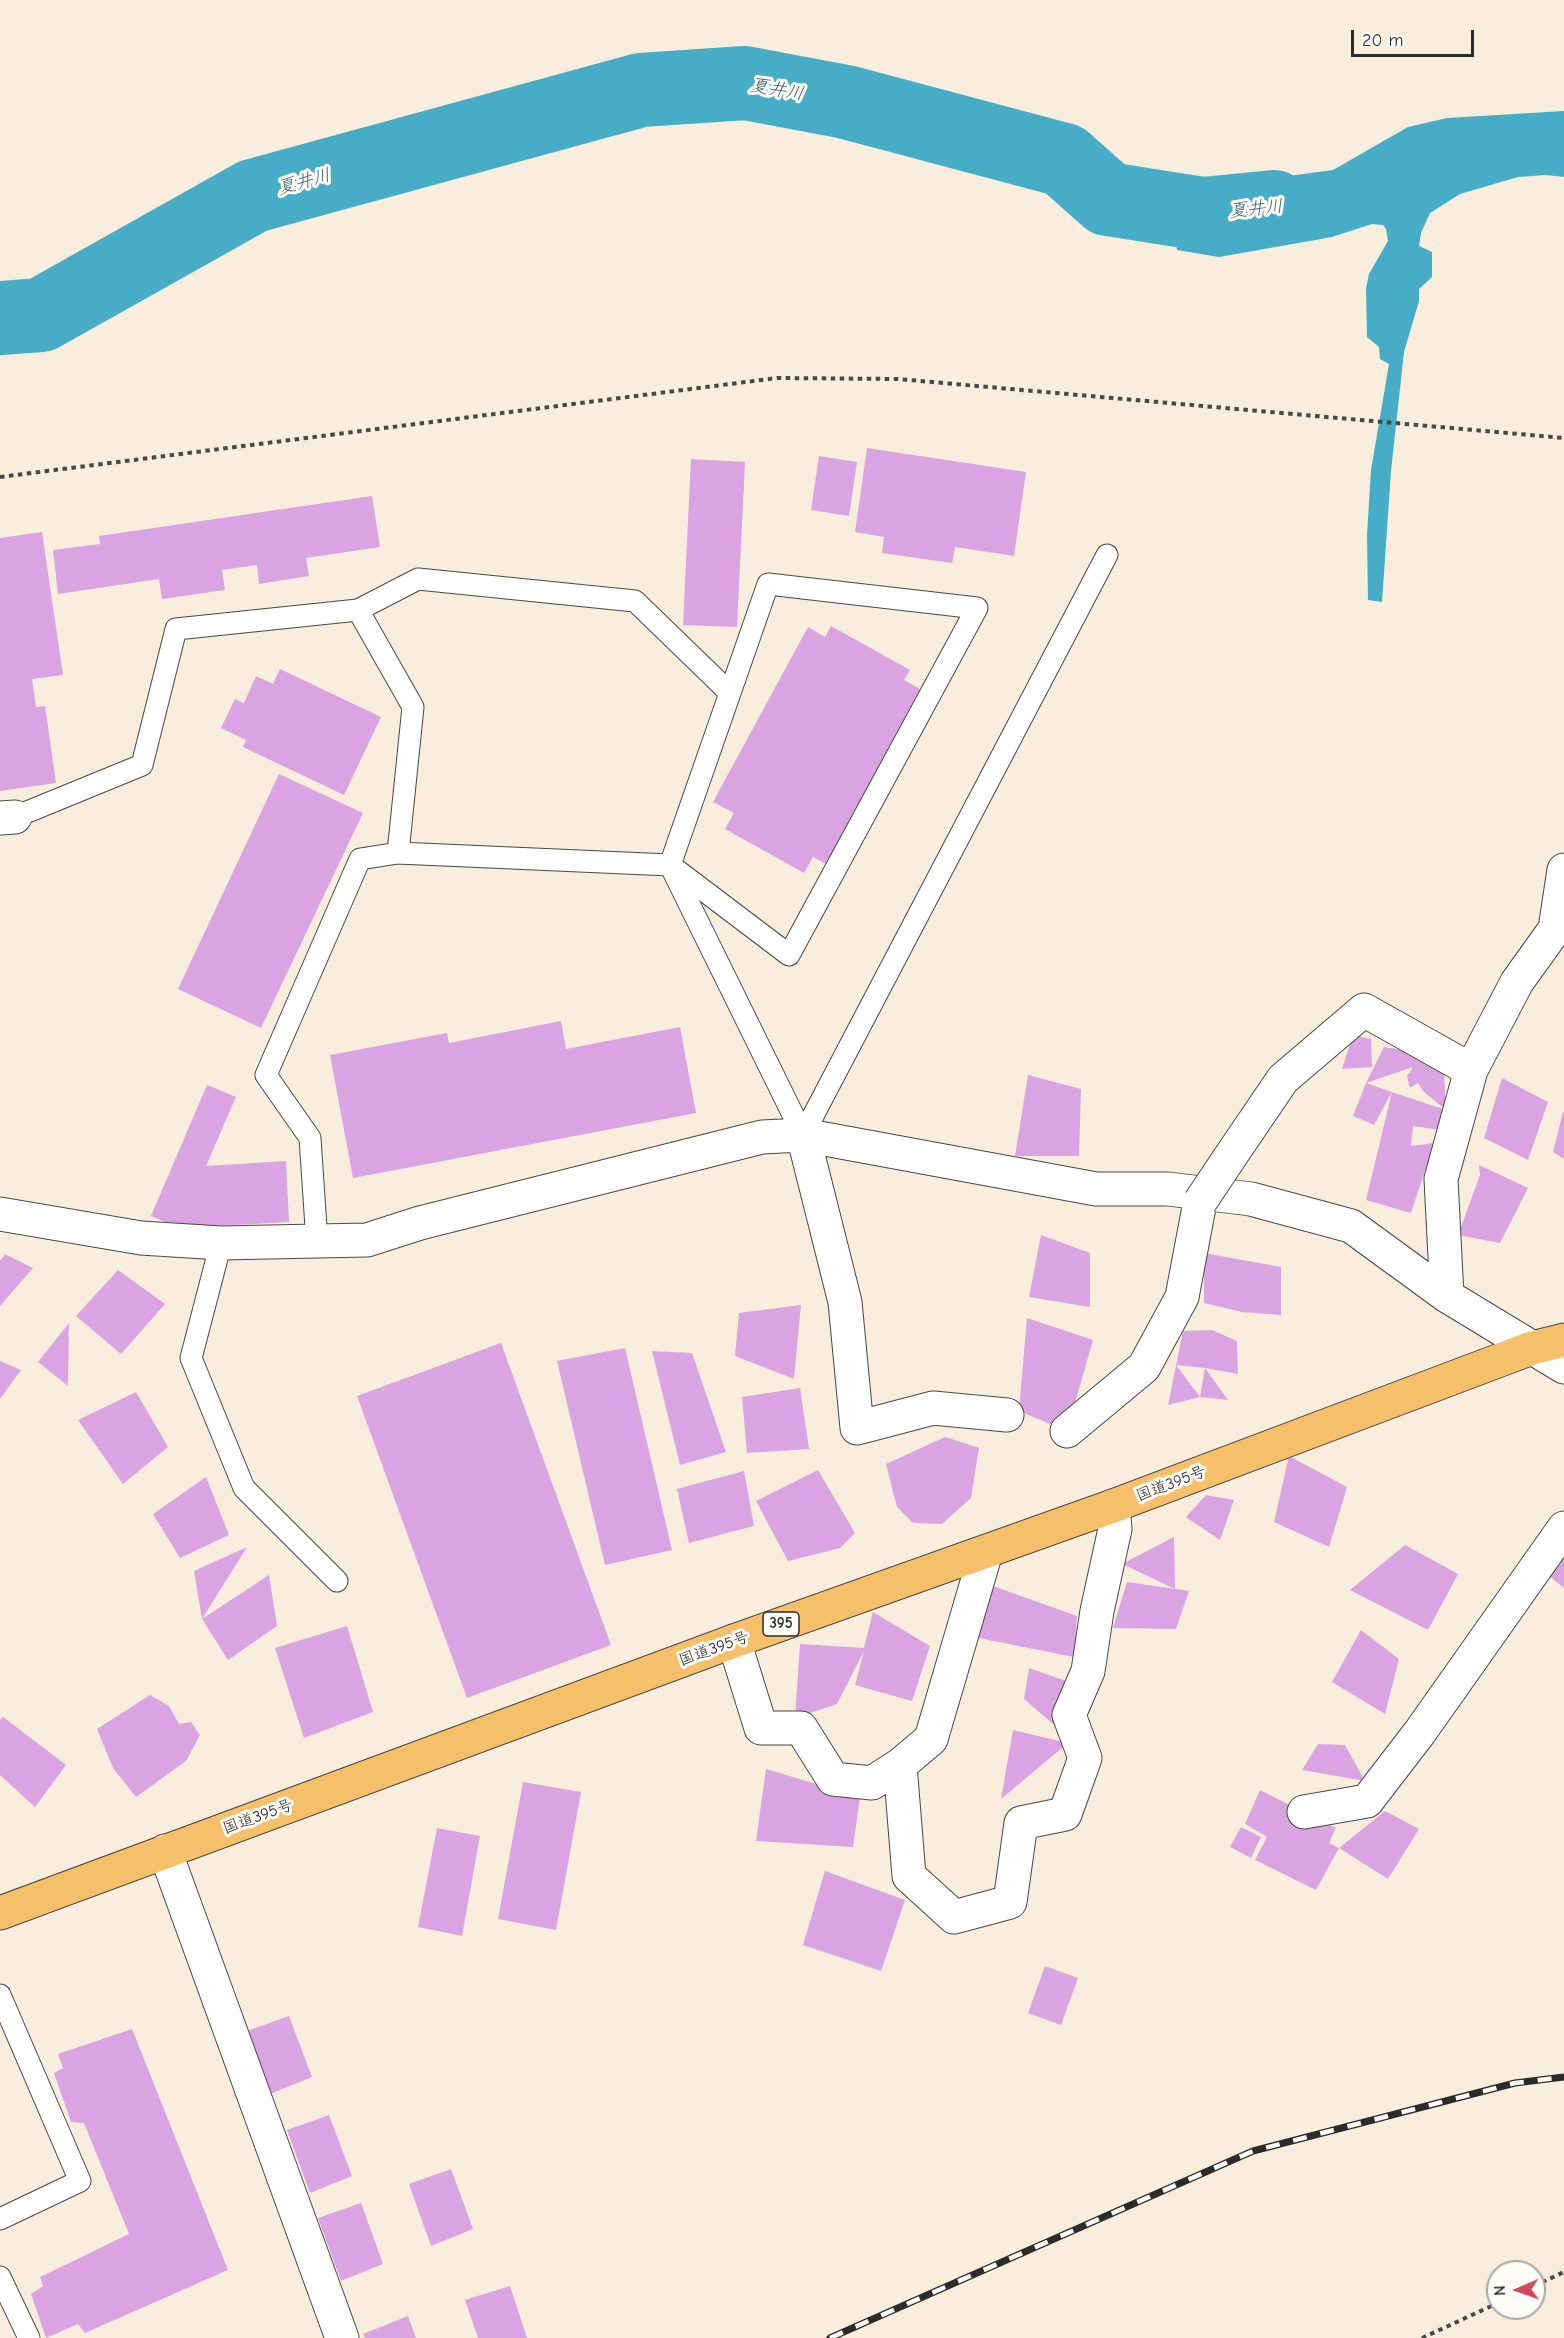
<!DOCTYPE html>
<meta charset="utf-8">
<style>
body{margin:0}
#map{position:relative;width:1564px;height:2338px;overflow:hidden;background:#f9eddd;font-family:"Comic Neue",sans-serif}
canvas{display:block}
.north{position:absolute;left:1486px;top:2260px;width:60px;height:60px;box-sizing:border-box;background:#fdfcf7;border:2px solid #a9a8a5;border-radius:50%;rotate:268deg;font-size:16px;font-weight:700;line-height:24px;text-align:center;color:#2b2b2b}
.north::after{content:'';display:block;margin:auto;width:21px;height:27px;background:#d1495b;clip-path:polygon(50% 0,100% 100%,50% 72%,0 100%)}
.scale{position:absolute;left:1351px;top:30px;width:123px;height:27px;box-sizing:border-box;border:3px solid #2b2b2b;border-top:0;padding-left:8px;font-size:18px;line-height:21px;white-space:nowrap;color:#2b2b2b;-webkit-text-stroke:4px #fdfcf7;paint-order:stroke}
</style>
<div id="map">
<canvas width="1564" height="2338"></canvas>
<div class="north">N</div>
<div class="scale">20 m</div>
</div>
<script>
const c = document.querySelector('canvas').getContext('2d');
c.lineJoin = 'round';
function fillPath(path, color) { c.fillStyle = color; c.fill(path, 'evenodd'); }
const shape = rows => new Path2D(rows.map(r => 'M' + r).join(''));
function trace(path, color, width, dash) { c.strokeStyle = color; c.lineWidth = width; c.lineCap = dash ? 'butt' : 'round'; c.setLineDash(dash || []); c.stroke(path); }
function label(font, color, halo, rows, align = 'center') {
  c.font = font + ' "Comic Neue","Klee One",sans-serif'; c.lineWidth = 6; c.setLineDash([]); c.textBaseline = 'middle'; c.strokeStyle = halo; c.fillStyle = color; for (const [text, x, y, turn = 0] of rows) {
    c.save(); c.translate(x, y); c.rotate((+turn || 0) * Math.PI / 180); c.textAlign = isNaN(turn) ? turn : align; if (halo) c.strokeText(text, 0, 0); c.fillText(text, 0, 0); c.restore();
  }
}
const water = shape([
 [1564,111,1564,177,1546,175,1518,177,1460,194,1430,213,1421,233,1419,246,1432,252,1432,277,1419,289,1419,301,1404,352,1391,471,1382,602,1368,600,1367,535,1371,470,1389,364,1380,359,1379,347,1367,337,1366,288,1369,274,1388,241,1386,229,1383,225,1372,224,1332,237,1219,257,1177,250,1168,174,1204,182,1237,183,1333,170,1408,127,1447,118]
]);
const river = shape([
 [0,318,41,315,253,196,641,90,745,83,846,102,1064,160,1108,199,1203,214,1274,207]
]);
const building = shape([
 [867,448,1026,472,1014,556,955,547,952,563,882,553,884,537,855,532],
 [819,456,857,462,849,516,811,510],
 [691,459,745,462,737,627,683,625],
 [372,496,380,547,306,558,309,576,259,584,257,565,222,570,225,590,162,599,159,579,58,594,53,550,100,544,99,536],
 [42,532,63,675,32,679,36,707,45,706,56,783,0,791,0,538],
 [831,626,910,670,904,680,920,689,826,864,813,857,804,873,725,829,734,813,713,802,808,627,825,637],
 [280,669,381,717,344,795,243,747,246,740,221,728,235,699,244,703,256,676,273,684],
 [279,774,363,813,261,1028,178,989],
 [561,1021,566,1049,680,1027,696,1113,353,1178,330,1055,447,1033,449,1043],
 [1353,1035,1371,1039,1372,1067,1342,1069],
 [1384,1047,1420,1053,1444,1072,1446,1110,1441,1130,1413,1126,1411,1146,1434,1143,1411,1213,1366,1200,1392,1092,1446,1110,1423,1091,1418,1083,1410,1088,1407,1076,1413,1067,1366,1083,1392,1092,1374,1125,1353,1116,1366,1083],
 [1028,1075,1081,1089,1079,1156,1015,1156],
 [1502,1078,1548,1102,1528,1160,1484,1138],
 [207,1085,236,1097,206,1166,286,1161,289,1222,180,1228,151,1216],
 [1563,1112,1564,1112,1564,1159,1553,1152],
 [1479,1165,1528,1188,1500,1243,1458,1235,1480,1175],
 [1041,1235,1090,1253,1090,1307,1029,1297],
 [1204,1253,1281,1267,1281,1315,1242,1312,1204,1303],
 [5,1254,33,1268,0,1306,0,1261],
 [118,1270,165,1304,121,1354,76,1316],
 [801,1305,794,1379,735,1356,739,1313],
 [1027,1318,1093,1340,1067,1431,1019,1411],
 [69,1323,68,1386,38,1362],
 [1212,1330,1237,1341,1238,1374,1205,1368,1228,1400,1200,1397,1168,1405,1183,1331],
 [1176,1365,1205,1368,1200,1397],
 [501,1343,611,1645,467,1698,357,1396],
 [625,1348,672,1550,605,1565,557,1361],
 [652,1351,692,1353,726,1452,680,1465],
 [0,1361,21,1370,0,1399],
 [800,1388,809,1449,747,1453,742,1397],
 [136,1392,168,1447,123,1484,78,1420],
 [945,1437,979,1448,971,1498,942,1524,913,1523,897,1507,886,1464],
 [1289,1456,1347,1487,1329,1547,1274,1522],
 [818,1470,855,1533,840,1548,788,1561,756,1501],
 [744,1471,754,1526,689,1543,677,1489],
 [206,1477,229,1535,180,1558,153,1514],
 [1206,1495,1234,1500,1220,1540,1186,1517],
 [1174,1537,1175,1589,1122,1564],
 [1405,1545,1458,1574,1428,1630,1350,1590],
 [1564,1545,1564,1588,1547,1574],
 [247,1547,202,1619,194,1571],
 [269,1575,277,1626,228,1660,202,1619],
 [979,1581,1077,1616,1074,1657,968,1636],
 [1127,1582,1189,1591,1176,1629,1113,1628],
 [873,1612,930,1646,912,1701,855,1685,864,1651,837,1704,795,1718,800,1644,864,1648],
 [347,1626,373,1712,304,1738,275,1648],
 [1361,1630,1399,1659,1385,1714,1332,1682],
 [1029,1668,1066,1681,1053,1724,1024,1699],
 [150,1695,169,1706,179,1724,191,1722,200,1735,186,1761,136,1797,113,1768,97,1729],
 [3,1717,66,1765,35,1807,0,1775,0,1720],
 [1013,1730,1068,1743,1001,1799],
 [1318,1744,1345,1745,1365,1781,1302,1770],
 [766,1769,860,1797,853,1847,756,1841],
 [523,1782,581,1792,556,1930,498,1919],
 [1260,1790,1336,1828,1329,1843,1339,1848,1316,1890,1255,1860,1267,1837,1245,1824],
 [1385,1811,1419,1829,1388,1879,1339,1848],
 [1241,1827,1261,1837,1251,1858,1230,1847],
 [437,1828,480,1836,462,1936,418,1927],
 [825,1871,905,1900,881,1971,803,1945],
 [1045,1966,1078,1978,1061,2025,1028,2013],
 [289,2016,312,2077,270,2094,247,2031],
 [132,2029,228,2270,85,2333,78,2324,46,2338,31,2294,43,2286,40,2277,129,2234,84,2123,71,2122,54,2073,63,2068,58,2054],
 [329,2115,352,2176,310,2193,287,2130],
 [451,2169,473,2229,431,2246,409,2184],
 [361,2203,383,2264,341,2281,318,2218],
 [510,2286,527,2338,478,2338,465,2300],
 [408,2316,416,2338,365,2338,363,2334]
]);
const path = shape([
 [0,477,777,378,898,379,1564,438],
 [1534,2286,1564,2272],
 [1422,2338,1498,2303]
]);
const service = shape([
 [358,610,418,579,635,601,730,693],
 [15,817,142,765,176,629,358,610,413,707,398,853,670,865,789,955,977,608,768,584,670,865,803,1135],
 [803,1135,1107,555],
 [317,1242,310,1138,266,1075,360,859,398,853],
 [221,1243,191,1358,244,1488,337,1581],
 [0,1995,80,2181,0,2219],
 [0,2277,29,2338]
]);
const minor = shape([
 [0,818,15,817],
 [803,1135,845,1302,857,1428,933,1408,1007,1415],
 [1228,1160,1283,1079,1364,1010,1471,1070],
 [0,1214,141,1238,221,1243,367,1240,420,1223,762,1137,803,1135,1096,1189,1168,1189,1251,1199,1351,1226,1447,1296,1564,1367],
 [1447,1296,1441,1179,1471,1070,1517,982,1555,929,1564,870],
 [1067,1431,1144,1367,1182,1297,1200,1202],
 [734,1641,761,1728,801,1728,833,1779,872,1783,900,1765,931,1739,986,1552],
 [900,1765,909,1876,954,1917,1010,1902,1021,1823,1065,1814,1085,1758,1069,1715,1088,1671,1097,1611,1115,1529,1113,1506],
 [1304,1812,1367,1801,1420,1732,1564,1528],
 [165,1851,342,2338]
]);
const trunk = shape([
 [0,1913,734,1641,1113,1506,1532,1348,1564,1340]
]);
const rail = shape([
 [830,2338,1253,2151,1515,2083,1564,2077]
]);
const minorBridge = shape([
 [1200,1202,1228,1160]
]);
const shields = [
 [781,1624,36]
];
const shieldNames = [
 ["395",781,1624]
];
const streetNames = [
 ["国道395号",1171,1484,-21],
 ["国道395号",714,1649,-20],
 ["国道395号",258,1817,-20]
];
const waterNames = [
 ["夏井川",777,90,10],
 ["夏井川",304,182,-15],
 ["夏井川",1256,209,-6]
];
fillPath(water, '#47acc6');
trace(river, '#47acc6', 74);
fillPath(building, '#daa3e1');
trace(service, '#4a4846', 23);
trace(minor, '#4a4846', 35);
trace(trunk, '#4a4846', 35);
trace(path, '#4a4846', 4, [4.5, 4.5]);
trace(service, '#fff', 21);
trace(minor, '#fff', 33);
trace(trunk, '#f6c06b', 33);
trace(rail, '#2b2b2b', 7);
trace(rail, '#fdfcf7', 4.5, [14]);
trace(minorBridge, '#4a4846', 35, []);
trace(minorBridge, '#fff', 33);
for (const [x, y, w] of shields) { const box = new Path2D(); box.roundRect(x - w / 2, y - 12, w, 24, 4.5); c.fillStyle = '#fdfcf7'; c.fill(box); trace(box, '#2b2b2b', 1.5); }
label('bold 15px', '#2b2b2b', null, shieldNames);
label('16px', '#2b2b2b', '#fdfcf7', streetNames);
label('italic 18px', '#365f69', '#fdfcf7', waterNames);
</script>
